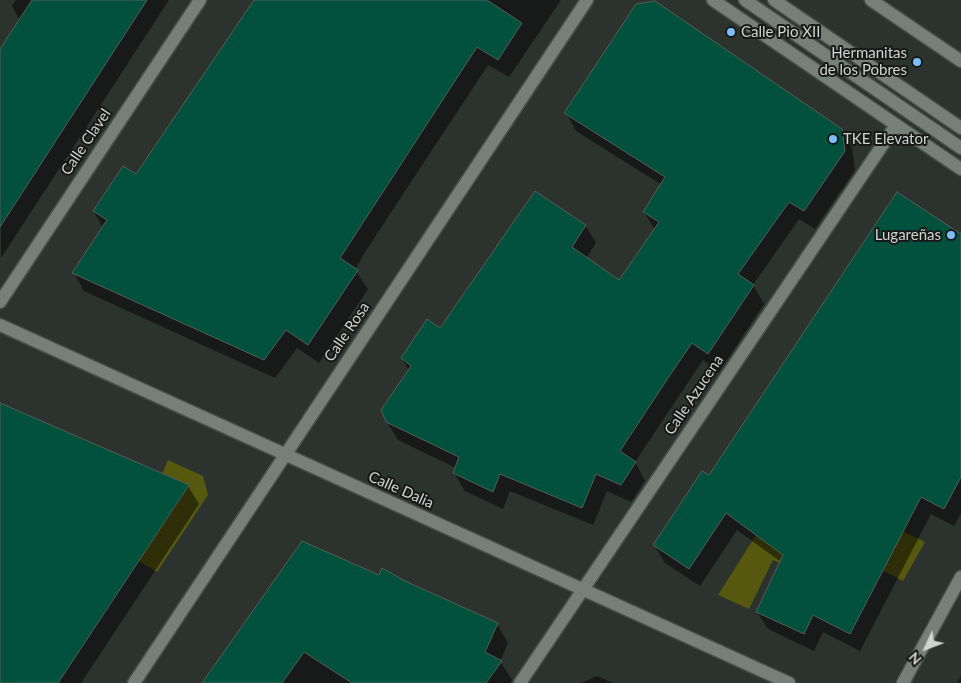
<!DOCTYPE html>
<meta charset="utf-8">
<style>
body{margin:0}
#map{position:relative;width:961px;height:683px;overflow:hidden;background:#2c322d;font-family:Lato,sans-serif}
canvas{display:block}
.north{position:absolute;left:901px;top:623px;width:50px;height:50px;-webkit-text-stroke:4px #161917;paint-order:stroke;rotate:227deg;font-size:14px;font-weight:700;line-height:20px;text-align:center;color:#d0d4d1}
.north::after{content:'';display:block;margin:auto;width:18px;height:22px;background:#d0d4d1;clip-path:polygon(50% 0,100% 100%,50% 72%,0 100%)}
</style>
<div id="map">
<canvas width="961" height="683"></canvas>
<div class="north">N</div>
</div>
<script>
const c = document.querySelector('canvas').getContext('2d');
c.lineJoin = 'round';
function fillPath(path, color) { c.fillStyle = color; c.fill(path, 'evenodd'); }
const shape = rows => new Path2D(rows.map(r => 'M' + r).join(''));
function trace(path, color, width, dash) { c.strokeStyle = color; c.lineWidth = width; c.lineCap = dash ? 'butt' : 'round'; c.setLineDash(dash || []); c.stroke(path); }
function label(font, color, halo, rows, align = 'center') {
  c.font = font + ' Lato,sans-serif'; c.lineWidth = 4; c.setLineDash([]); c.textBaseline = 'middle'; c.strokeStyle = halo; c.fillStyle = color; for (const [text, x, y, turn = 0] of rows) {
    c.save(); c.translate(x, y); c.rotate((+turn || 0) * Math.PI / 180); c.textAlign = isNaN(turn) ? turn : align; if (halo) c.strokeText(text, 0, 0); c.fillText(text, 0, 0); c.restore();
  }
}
const green = shape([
 [168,460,203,476,208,495,157,572,139,561,189,486,162,474],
 [768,516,818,583,773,560,749,609,718,595],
 [902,531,925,542,903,581,880,569]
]);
const shadow = shape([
 [16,0,169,0,1,258,0,51,20,21,12,6],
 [255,0,561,0,509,77,488,65,365,252,355,270,368,289,319,363,297,348,275,378,84,291,74,273,103,228,94,212,136,175],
 [566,113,841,130,852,148,855,170,815,229,799,219,753,285,764,304,719,372,703,360,635,462,645,481,631,502,607,491,593,525,510,491,503,509,465,491,454,473,456,468,398,440,387,422,409,370,402,359,585,225,596,243,586,258,620,281,655,230,644,212,662,185,576,131],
 [961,236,961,513,954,526,931,514,860,651,823,632,814,651,768,629,757,612,781,562,737,530,700,586,665,563,654,545,709,477],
 [0,404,188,486,199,504,81,683,0,683],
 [379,577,404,582,497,624,508,643,500,661,512,680,510,683,203,683],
 [597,676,613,683,581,683],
 [961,676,961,683,957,683]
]);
const building = shape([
 [32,0,147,0,0,227,0,49,32,0],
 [254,0,487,0,522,23,498,60,477,47,340,258,358,270,308,345,286,330,264,360,72,273,107,220,93,211,123,166,136,174,254,0],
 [655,1,842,129,845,151,804,211,789,202,738,274,754,285,708,354,692,343,668,378,620,451,636,462,621,485,596,474,582,508,500,474,493,492,453,473,459,457,386,422,381,410,411,366,401,358,427,319,440,328,535,191,586,225,572,247,619,280,659,222,643,212,665,177,564,113,636,4,655,1],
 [897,192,961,234,961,477,944,509,921,497,850,634,813,615,804,634,756,612,783,555,726,513,689,569,653,545,702,471,709,475,897,192],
 [0,403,189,485,58,683,0,683,0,403],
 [302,541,379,575,382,568,405,581,498,623,485,652,502,661,486,683,352,683,304,652,282,683,202,683,302,541]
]);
const minor = shape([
 [713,0,961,169],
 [745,0,961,148],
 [774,0,961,128],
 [871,0,961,61],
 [0,302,200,0],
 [0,325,789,683],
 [134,683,587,0],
 [520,683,896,125],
 [903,683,961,577]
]);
const markers = [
 [731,32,5,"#7abff8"],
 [917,62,5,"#7abff8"],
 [833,139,5,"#7abff8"],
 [951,235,5,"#7abff8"]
];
const poiNames = [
 ["Calle Pio XII",741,32],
 ["Hermanitas",907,53,"right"],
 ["de los Pobres",907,70,"right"],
 ["TKE Elevator",843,139],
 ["Lugareñas",941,235,"right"]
];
const streetNames = [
 ["Calle Clavel",86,142,-56],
 ["Calle Rosa",347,332,-56],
 ["Calle Azucena",694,395,-56],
 ["Calle Dalia",401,490,24]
];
fillPath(green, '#56580f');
fillPath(shadow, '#0007');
fillPath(building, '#01513d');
trace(building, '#555e5a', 1);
trace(minor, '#494e4a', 15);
trace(minor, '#777f78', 12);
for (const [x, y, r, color] of markers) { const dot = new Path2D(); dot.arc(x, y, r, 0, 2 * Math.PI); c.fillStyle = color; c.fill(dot); trace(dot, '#161917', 2); }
label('15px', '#d0d4d1', '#161917', poiNames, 'left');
label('15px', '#d0d4d1', '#161917', streetNames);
</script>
